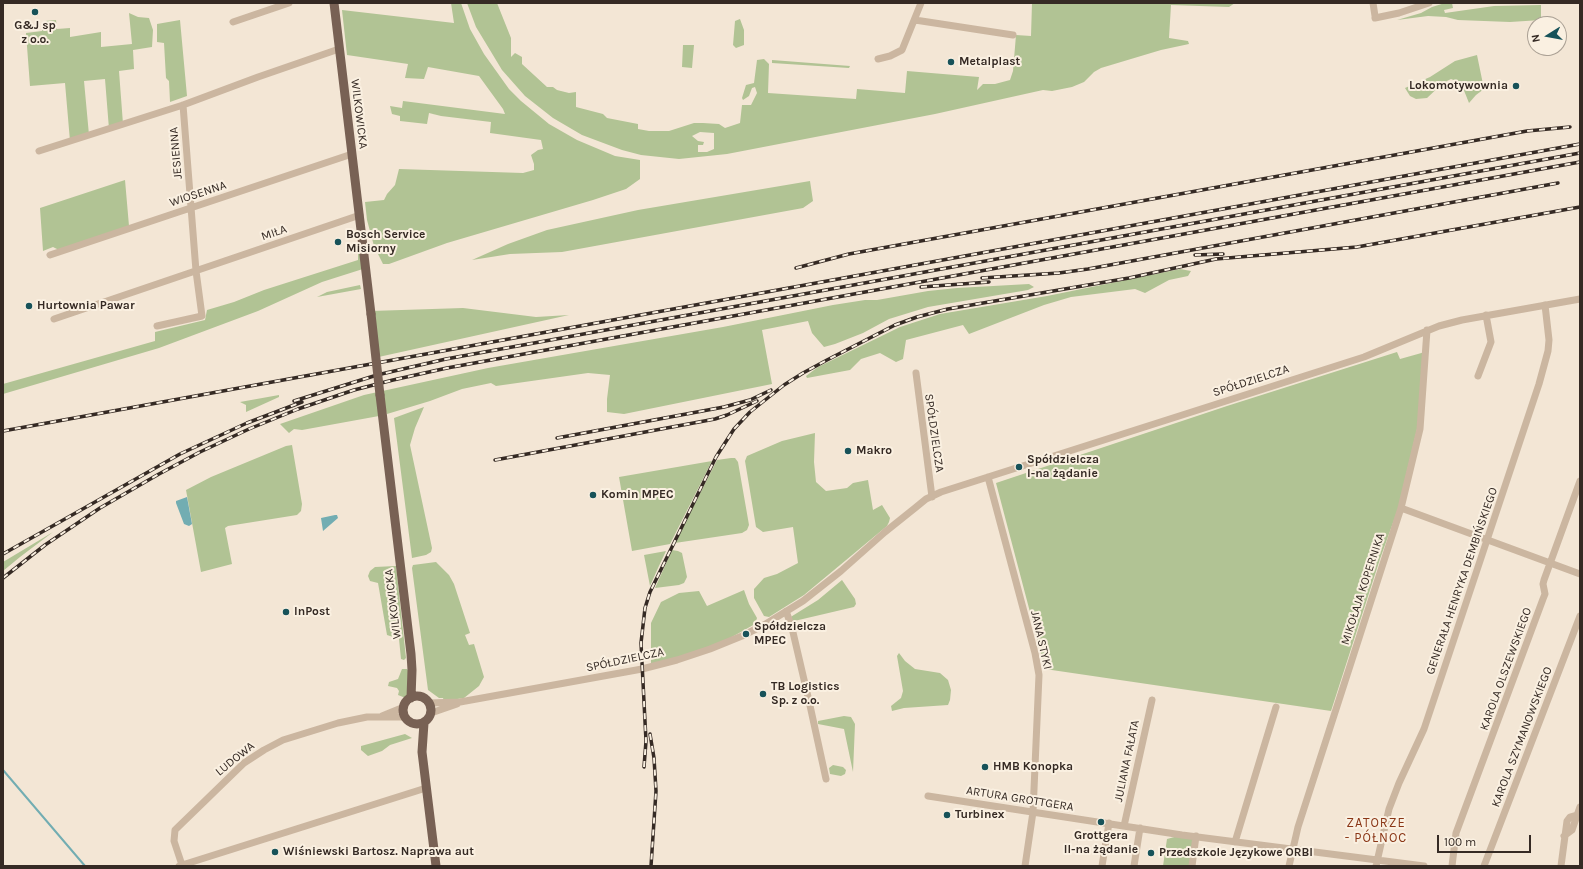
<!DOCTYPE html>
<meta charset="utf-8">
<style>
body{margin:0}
#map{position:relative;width:1583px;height:869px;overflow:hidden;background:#f3e6d5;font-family:Karla,sans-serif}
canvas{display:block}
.frame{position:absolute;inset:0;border:4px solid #352a24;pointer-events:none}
.north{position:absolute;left:1527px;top:16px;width:40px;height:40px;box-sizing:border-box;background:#faf0e1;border:1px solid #aba195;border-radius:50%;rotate:259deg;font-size:11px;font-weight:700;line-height:16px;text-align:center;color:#352a24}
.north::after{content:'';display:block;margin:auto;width:14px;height:18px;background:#175259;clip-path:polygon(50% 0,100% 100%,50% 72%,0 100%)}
.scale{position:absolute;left:1437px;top:835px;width:94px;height:18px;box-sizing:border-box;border:2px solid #352a24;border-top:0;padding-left:5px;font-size:12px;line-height:14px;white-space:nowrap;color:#352a24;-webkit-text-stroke:3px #faf0e1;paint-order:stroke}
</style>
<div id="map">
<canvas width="1583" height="869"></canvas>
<div class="frame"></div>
<div class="north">N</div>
<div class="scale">100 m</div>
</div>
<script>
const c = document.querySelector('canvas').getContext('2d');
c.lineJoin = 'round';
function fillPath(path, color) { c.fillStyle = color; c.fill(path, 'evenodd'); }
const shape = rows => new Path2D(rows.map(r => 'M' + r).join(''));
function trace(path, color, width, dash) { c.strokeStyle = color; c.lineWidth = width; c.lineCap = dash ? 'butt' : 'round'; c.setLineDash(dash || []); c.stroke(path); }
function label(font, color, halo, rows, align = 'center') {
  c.font = font + ' Karla,sans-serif'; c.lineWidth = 4; c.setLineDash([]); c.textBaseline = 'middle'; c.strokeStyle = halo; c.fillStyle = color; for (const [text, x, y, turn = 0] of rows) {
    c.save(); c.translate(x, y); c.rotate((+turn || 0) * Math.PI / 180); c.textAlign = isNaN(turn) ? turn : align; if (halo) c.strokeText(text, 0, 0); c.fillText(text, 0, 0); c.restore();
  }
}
const green = shape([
 [451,3,461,3,470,29,484,54,509,89,521,101,549,124,577,140,615,156,640,160,640,179,626,189,593,200,447,243,389,264,383,264,374,246,367,220,365,202,384,200,387,194,395,185,399,169,523,173,534,170,534,164,531,155,538,150,543,149,541,140,490,133,491,122,441,116,429,113,427,124,400,121,400,116,392,114,390,106,402,108,403,101,505,114,503,109,479,76,428,67,424,79,405,78,408,64,347,55,342,10,454,23],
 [467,3,497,3,511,38,511,57,515,53,522,57,522,64,547,87,553,87,557,90,569,93,576,92,576,107,603,114,607,118,638,124,638,129,649,131,669,131,694,123,703,123,719,124,725,128,740,123,742,105,751,105,757,93,755,87,752,88,749,96,743,100,742,98,746,85,754,83,757,60,764,59,769,64,768,93,856,99,857,89,905,93,907,71,979,77,977,90,983,84,995,84,1010,80,1013,71,1016,35,1031,36,1032,3,1235,3,1229,7,1171,5,1169,38,1188,41,1189,44,1161,50,1101,68,1094,72,1084,82,1072,87,1052,91,1043,90,935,114,727,154,679,159,641,155,622,150,582,135,553,118,525,96,502,70,476,27],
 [700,132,714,133,714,149,707,152,698,152,698,145,703,145,704,142,698,141,692,136],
 [1445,3,1452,3,1453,8,1444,10,1445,13,1494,6,1541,5,1541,20,1510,22,1458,20,1446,17,1428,16,1397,20,1421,13,1432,7],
 [129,13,138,17,149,18,153,30,152,47,133,50,134,69,119,71,123,124,109,129,105,79,84,81,89,135,70,141,65,83,30,86,26,33,42,31,42,24,45,24,45,21,56,20,57,29,70,28,70,37,101,32,101,47,132,44],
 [740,19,744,30,744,45,736,48,733,45,735,21],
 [180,20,187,96,170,102,169,81,166,78,164,43,157,42,157,24],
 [683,45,694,45,692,68,682,67],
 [1477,55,1484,89,1476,95,1469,103,1461,83,1451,79,1443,83,1427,98,1416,99,1410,96,1405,88,1430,77,1455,61],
 [772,60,850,66,849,68,772,63],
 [125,180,129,226,59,250,53,247,43,251,40,208],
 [810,181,813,201,803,208,562,252,510,254,472,260,508,244,547,230,638,210],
 [364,249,366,268,322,282,258,311,159,348,3,394,3,384,155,341,155,332,205,320,207,310,234,302,264,290,358,260,358,250],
 [1180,269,1191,271,1188,276,1169,280,1145,293,1135,289,1071,297,1044,305,969,334,963,325,906,340,903,359,896,362,880,353,861,359,850,370,807,378,806,376,818,367,900,327,940,314,1047,296],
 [1029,284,1034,287,1028,290,928,307,889,319,863,333,835,344,824,347,812,333,808,321,762,330,772,384,624,414,607,412,607,399,610,375,588,373,496,386,491,383,462,389,430,401,387,414,380,394,379,416,302,430,294,429,289,433,280,424,364,395,488,368,723,327,833,305,865,300,877,300,928,291,957,288],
 [360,285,361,289,317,297,327,292],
 [463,308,536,317,569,315,374,358,371,311],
 [1397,352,1400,359,1425,352,1418,425,1398,509,1380,559,1331,711,1045,669,996,483,1227,406],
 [279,395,279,397,246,412,246,405,240,402],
 [424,407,415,428,410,445,432,548,431,552,426,555,412,558,394,418],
 [815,433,814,462,816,482,826,491,847,488,853,483,868,480,873,510,882,505,890,518,889,522,887,526,804,595,769,617,764,616,754,598,754,589,764,578,777,574,798,563,793,527,763,532,756,527,745,461,747,456,782,441],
 [292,445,302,504,301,511,297,515,228,526,225,528,232,564,201,572,186,490,211,477,286,446],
 [731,458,735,458,738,462,749,525,747,530,742,533,675,543,717,460],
 [712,461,670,544,632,551,619,477],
 [53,532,20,557,3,571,3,562],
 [672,550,678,551,682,553,687,577,684,583,679,585,655,588],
 [666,551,658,568,650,586,644,555],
 [436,562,449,575,454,584,470,633,465,635,469,645,474,644,484,677,479,686,464,698,444,701,443,698,439,698,428,690,412,568,413,565],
 [396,566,406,658,404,660,401,659,399,639,387,635,378,583,370,581,368,576,370,571,375,567],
 [842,580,855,599,856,604,854,607,790,622,789,618,818,600],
 [744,590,749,604,757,618,755,624,716,646,651,666,651,623,661,602,679,593,699,591,707,606],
 [899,653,905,661,915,669,940,673,948,680,951,690,950,700,948,705,904,708,892,711,891,706,901,698,903,691,897,656],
 [402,669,407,669,409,671,408,699,398,695,399,691,397,688,388,686,389,682,398,679],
 [844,716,851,717,855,724,853,772,844,729,818,724,818,721],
 [405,734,412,738,390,745,382,751,368,756,361,750,361,746],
 [833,765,843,767,846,770,845,774,841,776,830,774,829,768],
 [1182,835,1196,836,1192,866,1163,866,1167,839]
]);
const water = shape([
 [187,497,192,524,189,526,184,524,176,503,176,501],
 [335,515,337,515,338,518,323,531,321,518]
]);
const stream = shape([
 [3,770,85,866]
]);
const minor = shape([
 [1373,3,1375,16],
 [1375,18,1399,13,1429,3],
 [915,20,1013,35],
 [233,22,289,3],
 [878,59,890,56,902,50,921,3],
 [39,151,183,105,258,77,339,49],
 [50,255,352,154],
 [54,319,360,215],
 [157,326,202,316,196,271,183,105],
 [916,373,932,497],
 [1478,376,1491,342,1486,315],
 [988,477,1035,653,1039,675,1033,812,1025,866],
 [1401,508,1580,574],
 [786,611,792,628,809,701,826,779],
 [429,703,460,702,642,669,677,660,710,649,742,636,764,625,803,601,841,571,885,532,915,508,926,499,941,492,1364,357,1439,326,1462,320,1580,299],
 [431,713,457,704],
 [382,716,404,707],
 [928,796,1182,835,1424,866],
 [1124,826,1152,700],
 [1564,836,1572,830,1580,807],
 [1235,842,1276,707],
 [182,865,174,841,175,830,244,763,264,750,283,740,338,723,367,717,405,717],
 [179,866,426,788],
 [1102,866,1109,823],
 [1134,866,1140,828],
 [1192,866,1196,836],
 [1289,866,1298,827,1401,508,1420,429,1427,330],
 [1376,866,1389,809,1399,783,1424,729,1539,384,1548,351,1549,340,1545,305],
 [1452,866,1456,833,1543,599,1545,594,1543,584,1544,580,1580,481],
 [1484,866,1580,616],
 [1561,866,1567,821,1570,817,1577,815]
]);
const major = shape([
 [334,3,371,314],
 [380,395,411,654,412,670,411,698],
 '403 710a14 14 0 1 1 28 0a14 14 0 1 1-28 0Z',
 [424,723,422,752,436,866]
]);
const rail = shape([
 [1195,255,1223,254],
 [796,268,849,254,1527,131,1570,127],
 [982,278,1059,273,1088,269,1558,183],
 [921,287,989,282],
 [294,401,377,375,446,359,1580,153],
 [3,431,1580,144],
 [557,438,724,407,750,400,771,390],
 [495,460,715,419,727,415,757,401],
 [3,554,180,454,247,423,302,402],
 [3,578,45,545,100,508,159,474,200,452,249,429,298,409,354,390,393,380,447,368,1580,162],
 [650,734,654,758,656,791,651,866],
 [644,767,646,741,641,643,645,608,650,592,716,457,734,429,750,412,784,385,803,373,827,360,895,325,917,317,948,309,1129,278,1216,259,1357,247,1580,207]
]);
const majorBridge = shape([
 [371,314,380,395]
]);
const markers = [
 [35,12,4,"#175259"],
 [951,62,4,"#175259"],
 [1516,86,4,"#175259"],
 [338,242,4,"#175259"],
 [29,306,4,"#175259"],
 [848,451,4,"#175259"],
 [1019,467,4,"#175259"],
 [593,495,4,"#175259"],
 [286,612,4,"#175259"],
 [746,634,4,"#175259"],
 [763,694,4,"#175259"],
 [985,767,4,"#175259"],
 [947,815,4,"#175259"],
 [1101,822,4,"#175259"],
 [275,852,4,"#175259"],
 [1151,853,4,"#175259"]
];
const poiNames = [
 ["G&J sp",35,26,"center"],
 ["z o.o.",35,40,"center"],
 ["Metalplast",959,62],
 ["Lokomotywownia",1508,86,"right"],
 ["Bosch Service",346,235],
 ["Misiorny",346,249],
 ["Hurtownia Pawar",37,306],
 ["Makro",856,451],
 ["Spółdzielcza",1027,460],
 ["I-na żądanie",1027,474],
 ["Komin MPEC",601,495],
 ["InPost",294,612],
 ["Spółdzielcza",754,627],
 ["MPEC",754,641],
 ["TB Logistics",771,687],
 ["Sp. z o.o.",771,701],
 ["HMB Konopka",993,767],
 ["Turbinex",955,815],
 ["Grottgera",1101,836,"center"],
 ["II-na żądanie",1101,850,"center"],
 ["Wiśniewski Bartosz. Naprawa aut",283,852],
 ["Przedszkole Językowe ORBI",1159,853]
];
const streetNames = [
 ["WILKOWICKA",359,114,83],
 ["JESIENNA",176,153,-95],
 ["WIOSENNA",198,194,-18],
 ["MIŁA",274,233,-19],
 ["SPÓŁDZIELCZA",1251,381,-18],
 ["SPÓŁDZIELCZA",934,433,82],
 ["GENERAŁA HENRYKA DEMBIŃSKIEGO",1462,581,-71],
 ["MIKOŁAJA KOPERNIKA",1363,589,-72],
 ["WILKOWICKA",393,604,-97],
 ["JANA STYKI",1041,640,77],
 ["SPÓŁDZIELCZA",625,660,-12],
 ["KAROLA OLSZEWSKIEGO",1506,669,-70],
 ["KAROLA SZYMANOWSKIEGO",1522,737,-69],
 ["LUDOWA",235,759,-39],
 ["JULIANA FAŁATA",1127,761,-78],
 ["ARTURA GROTTGERA",1020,799,9]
];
const neighbourhoodNames = [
 ["ZATORZE",1376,823],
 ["- PÓŁNOC",1376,838]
];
fillPath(green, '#b1c394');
fillPath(water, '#72adb2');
trace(stream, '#72adb2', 2);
trace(minor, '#cbb6a0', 7);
trace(major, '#786154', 9);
trace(rail, '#352a24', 3.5);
trace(rail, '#faf0e1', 2, [6]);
trace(majorBridge, '#786154', 9);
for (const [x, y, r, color] of markers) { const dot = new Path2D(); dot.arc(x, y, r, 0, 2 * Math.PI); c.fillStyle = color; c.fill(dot); trace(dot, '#faf0e1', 1.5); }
label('bold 12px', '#352a24', '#faf0e1', poiNames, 'left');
label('12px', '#352a24', '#faf0e1', streetNames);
c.letterSpacing = '1px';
label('13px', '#8a3616', '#faf0e1', neighbourhoodNames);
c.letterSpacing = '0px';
</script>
